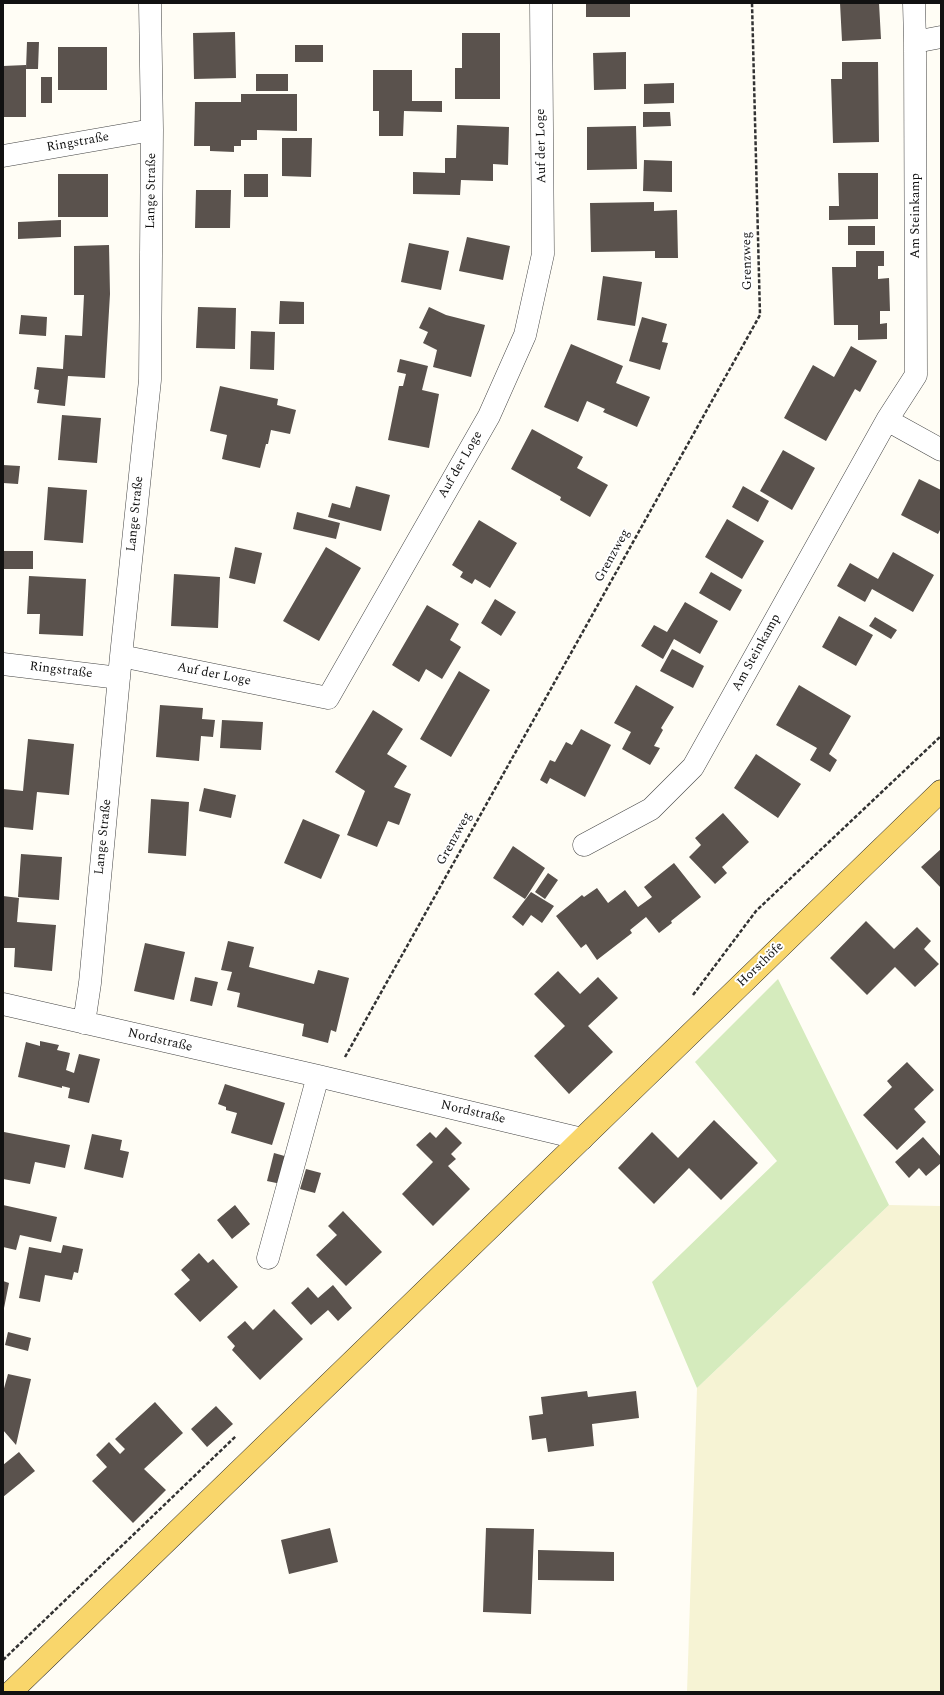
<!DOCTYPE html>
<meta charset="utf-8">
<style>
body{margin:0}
#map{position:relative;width:944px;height:1695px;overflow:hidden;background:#fffdf5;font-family:Spectral,serif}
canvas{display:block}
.frame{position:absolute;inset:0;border:4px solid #111;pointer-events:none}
</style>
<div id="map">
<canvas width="944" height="1695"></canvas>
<div class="frame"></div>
</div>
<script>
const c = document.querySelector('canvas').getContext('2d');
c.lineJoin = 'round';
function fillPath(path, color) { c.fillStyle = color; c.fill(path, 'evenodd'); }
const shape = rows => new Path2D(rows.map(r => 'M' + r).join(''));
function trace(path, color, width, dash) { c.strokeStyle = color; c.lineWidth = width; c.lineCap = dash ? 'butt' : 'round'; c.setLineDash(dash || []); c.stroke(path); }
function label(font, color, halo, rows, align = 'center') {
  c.font = font + ' Spectral,serif'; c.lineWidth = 4; c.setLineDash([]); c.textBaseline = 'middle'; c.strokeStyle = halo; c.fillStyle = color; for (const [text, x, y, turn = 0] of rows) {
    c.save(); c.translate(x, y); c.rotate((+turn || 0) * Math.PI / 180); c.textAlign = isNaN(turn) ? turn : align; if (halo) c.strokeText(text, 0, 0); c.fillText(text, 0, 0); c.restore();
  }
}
const farmland = shape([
 [889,1205,941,1206,941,1692,687,1692,697,1388]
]);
const green = shape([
 [778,979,889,1205,697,1388,652,1282,777,1161,695,1062]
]);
const building = shape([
 [586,3,630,3,630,17,586,17],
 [840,3,879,3,881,39,842,41],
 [235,32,236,78,194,79,193,33],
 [462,33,500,33,500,99,455,99,455,68,462,68],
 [27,42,39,42,38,69,26,69],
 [295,45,323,45,323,62,295,62],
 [58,47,107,47,107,90,58,90],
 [626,52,626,89,594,90,593,53],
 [842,62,878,62,879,142,833,143,831,79,842,79],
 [26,65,26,117,3,117,3,66],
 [373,70,412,70,412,101,442,101,442,112,404,111,403,136,379,136,379,111,373,111],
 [256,74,288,74,288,91,256,91],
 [41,77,52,77,52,103,41,103],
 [674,83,674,103,644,104,644,84],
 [241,94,297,94,297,131,257,130,257,140,241,140,241,146,234,146,234,152,210,151,210,146,194,146,195,102,241,102],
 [643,112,670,112,671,126,643,127],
 [457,125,509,127,508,165,493,164,493,181,461,180,460,195,413,194,413,172,445,173,445,158,456,158],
 [636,126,637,169,587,170,587,127],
 [282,138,312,138,311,177,282,176],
 [644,160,672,161,672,192,643,191],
 [838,173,878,173,878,219,829,220,829,206,839,206],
 [58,174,108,174,108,217,58,217],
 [244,174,268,174,268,197,244,197],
 [196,190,231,190,230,228,195,228],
 [654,202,654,211,677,210,678,258,655,258,655,251,591,252,590,203],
 [61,220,61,237,18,239,18,222],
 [848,226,875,226,875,245,848,245],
 [467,237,510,246,503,280,459,271],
 [409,243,449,251,441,290,401,282],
 [109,245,110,294,105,378,68,376,65,406,37,403,39,390,34,389,37,367,63,369,65,335,82,336,84,295,74,295,74,246],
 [856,251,884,251,884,266,878,266,878,279,889,278,890,311,880,311,880,324,887,323,887,339,858,340,858,325,834,325,832,267,856,267],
 [603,276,642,282,635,326,597,320],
 [280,301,304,302,304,324,279,324],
 [198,307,236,308,235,349,196,348],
 [429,307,446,315,485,325,471,377,433,367,437,350,423,343,428,332,419,328],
 [21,315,47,317,46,336,19,334],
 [642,317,667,324,662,342,668,343,660,370,629,361],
 [251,331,275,332,274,370,250,369],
 [571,344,623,366,616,383,650,397,637,427,603,412,605,409,587,401,578,422,544,407],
 [851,346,877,361,860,392,855,389,826,441,784,418,813,365,834,377],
 [400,359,428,366,422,390,439,394,429,448,388,440,399,386,403,386,406,374,397,372],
 [220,386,278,399,277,405,296,410,290,434,271,430,268,444,266,444,260,468,222,459,227,435,210,431],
 [62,415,101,418,97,463,58,460],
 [532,429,583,457,577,468,608,485,590,517,560,500,561,497,511,469],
 [783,450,815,468,792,510,760,491],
 [3,465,20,466,18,484,3,483],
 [919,479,941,490,941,528,938,534,901,515],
 [356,486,390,495,381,531,328,517,332,503,350,508],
 [743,486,769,501,758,522,732,507],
 [48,487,87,490,83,543,44,540],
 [297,512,340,523,336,539,293,529],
 [727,519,764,541,742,579,705,557],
 [479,520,517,543,490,588,475,579,472,584,460,577,463,572,452,565],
 [235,547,262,553,255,584,229,578],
 [326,547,361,568,319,641,283,621],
 [3,551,33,551,33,569,3,569],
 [893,552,934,575,913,612,872,589,865,602,837,586,850,563,878,579],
 [711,572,742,590,730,611,699,593],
 [174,574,220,577,218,628,171,626],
 [29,576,86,579,83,636,39,634,40,614,27,614],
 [495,599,516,612,501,636,481,623],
 [685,602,718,621,700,654,674,639,663,659,641,646,654,625,667,632],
 [427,605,459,624,450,640,461,647,442,679,426,669,419,682,392,665],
 [839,616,873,635,856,666,822,647],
 [875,617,897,630,891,639,869,626],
 [672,649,704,666,693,688,660,671],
 [459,671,490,690,451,757,420,739],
 [636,685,674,707,661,728,663,730,654,746,660,748,650,765,622,749,631,732,614,723],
 [799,685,851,716,829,754,837,760,830,772,810,760,817,748,776,725],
 [160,705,203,708,202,719,215,720,213,737,201,736,199,761,156,757],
 [373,710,403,729,387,754,407,766,394,787,411,794,399,825,388,821,377,847,347,835,365,791,335,772],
 [222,720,263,722,261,750,220,748],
 [581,729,611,745,585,797,550,778,547,784,540,780,550,760,555,762,566,742,572,745],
 [28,739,74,744,69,795,37,792,33,830,3,827,3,789,23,791],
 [756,754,801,784,778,818,734,788],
 [204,788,236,795,231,818,199,811],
 [151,799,189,802,186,856,148,853],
 [723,813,749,842,722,867,727,873,715,884,689,857,701,845,695,838],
 [303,819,340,835,321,879,284,863],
 [513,846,545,868,525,899,493,878],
 [941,849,941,888,921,867],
 [21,854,62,857,59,900,18,897],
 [674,863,701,897,671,921,672,923,659,933,646,917,630,930,632,933,597,960,586,944,581,948,556,916,582,895,584,897,597,888,608,903,625,890,638,907,652,897,644,887],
 [548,873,558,880,545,899,535,892],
 [531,892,554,906,542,923,531,915,523,926,512,917],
 [3,896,19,898,17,922,56,925,52,971,14,967,15,948,3,948],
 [866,921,894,949,917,927,931,941,924,949,939,964,915,987,895,967,867,995,830,958],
 [228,941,254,947,249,967,314,984,318,970,349,978,336,1032,331,1030,328,1043,302,1036,304,1024,237,1007,240,993,227,990,232,972,221,970],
 [145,943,185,952,174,1000,134,991],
 [558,971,580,994,598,977,618,998,588,1026,613,1052,569,1094,534,1056,565,1026,534,994],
 [195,977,218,982,212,1006,190,1001],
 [40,1041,59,1045,57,1050,70,1053,66,1070,74,1073,79,1054,100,1059,89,1103,68,1098,70,1088,62,1086,62,1088,18,1077,26,1042,40,1046],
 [907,1062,934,1090,914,1109,926,1122,897,1150,863,1115,892,1087,887,1081],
 [225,1084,285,1103,272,1145,231,1133,237,1113,226,1110,226,1107,218,1104],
 [714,1120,758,1163,721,1200,689,1168,654,1204,618,1168,652,1132,678,1158],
 [446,1127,462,1143,451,1154,456,1159,448,1166,470,1189,433,1226,402,1194,433,1162,416,1145,430,1132,436,1138],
 [4,1132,70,1145,65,1168,35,1162,30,1184,3,1179],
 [92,1134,122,1140,120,1150,129,1152,123,1178,84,1169],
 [923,1137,941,1157,941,1163,926,1176,919,1168,909,1178,895,1162],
 [274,1153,288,1157,281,1184,267,1181],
 [306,1169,321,1173,315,1193,300,1189],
 [3,1205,57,1217,51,1242,20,1235,16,1250,3,1247],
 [235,1205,250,1224,232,1239,217,1220],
 [343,1211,382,1252,346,1286,316,1255,337,1235,328,1226],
 [63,1245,83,1249,78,1273,74,1272,72,1280,45,1275,40,1302,19,1298,29,1247,61,1253],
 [199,1253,208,1263,213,1259,238,1287,200,1322,174,1294,190,1280,181,1270],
 [3,1281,9,1283,4,1308,3,1308],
 [333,1285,352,1308,338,1321,328,1310,311,1325,291,1303,308,1287,318,1298],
 [274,1309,303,1339,260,1380,232,1350,235,1346,227,1337,245,1321,253,1330],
 [8,1332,31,1338,28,1351,5,1345],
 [8,1374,31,1379,16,1445,3,1430,3,1392],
 [587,1391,588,1397,636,1391,639,1418,592,1424,594,1446,548,1452,546,1438,532,1440,529,1416,543,1414,541,1397],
 [155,1402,183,1433,144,1469,166,1490,133,1523,92,1481,107,1467,96,1455,109,1442,120,1454,125,1449,115,1439],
 [216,1406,233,1424,207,1447,191,1429],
 [19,1452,35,1471,3,1497,3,1465],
 [330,1528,338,1562,289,1574,281,1540],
 [486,1528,534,1529,531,1614,483,1612],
 [538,1550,614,1552,614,1581,538,1580]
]);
const path = shape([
 [693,995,756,911,941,736],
 [345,1057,760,315,752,3],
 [3,1660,236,1436]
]);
const minor = shape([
 [915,42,941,37],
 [3,156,152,130],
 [887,420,941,450],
 [121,656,328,698,489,416,525,335,543,254,541,3],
 [3,664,119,678],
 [584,845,651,809,693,767,887,420,916,375,915,42,914,3],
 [3,1004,318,1076,582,1139],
 [84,1023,90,983,121,656,150,380,152,130,150,3],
 [268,1258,318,1076]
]);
const major = shape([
 [11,1692,941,791]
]);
const streetNames = [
 ["Ringstraße",78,143,-10],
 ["Auf der Loge",542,146,-91],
 ["Lange Straße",152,191,-89],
 ["Am Steinkamp",916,216,-90],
 ["Grenzweg",748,261,-91],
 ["Auf der Loge",461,465,-60],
 ["Lange Straße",136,514,-84],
 ["Grenzweg",613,556,-61],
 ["Am Steinkamp",757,653,-61],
 ["Ringstraße",61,671,7],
 ["Auf der Loge",214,675,11],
 ["Lange Straße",104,837,-84],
 ["Grenzweg",455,839,-61],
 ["Horsthöfe",761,965,-44],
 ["Nordstraße",160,1041,13],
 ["Nordstraße",473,1113,13]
];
fillPath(farmland, '#f6f3d4');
fillPath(green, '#d5ebbd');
fillPath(building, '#5a524d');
trace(minor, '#444', 23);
trace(major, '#222', 23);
trace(path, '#333', 2.5, [4, 2]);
trace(minor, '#fff', 22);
trace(major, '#f9d66b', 22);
label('13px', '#111', '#fff', streetNames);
</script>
